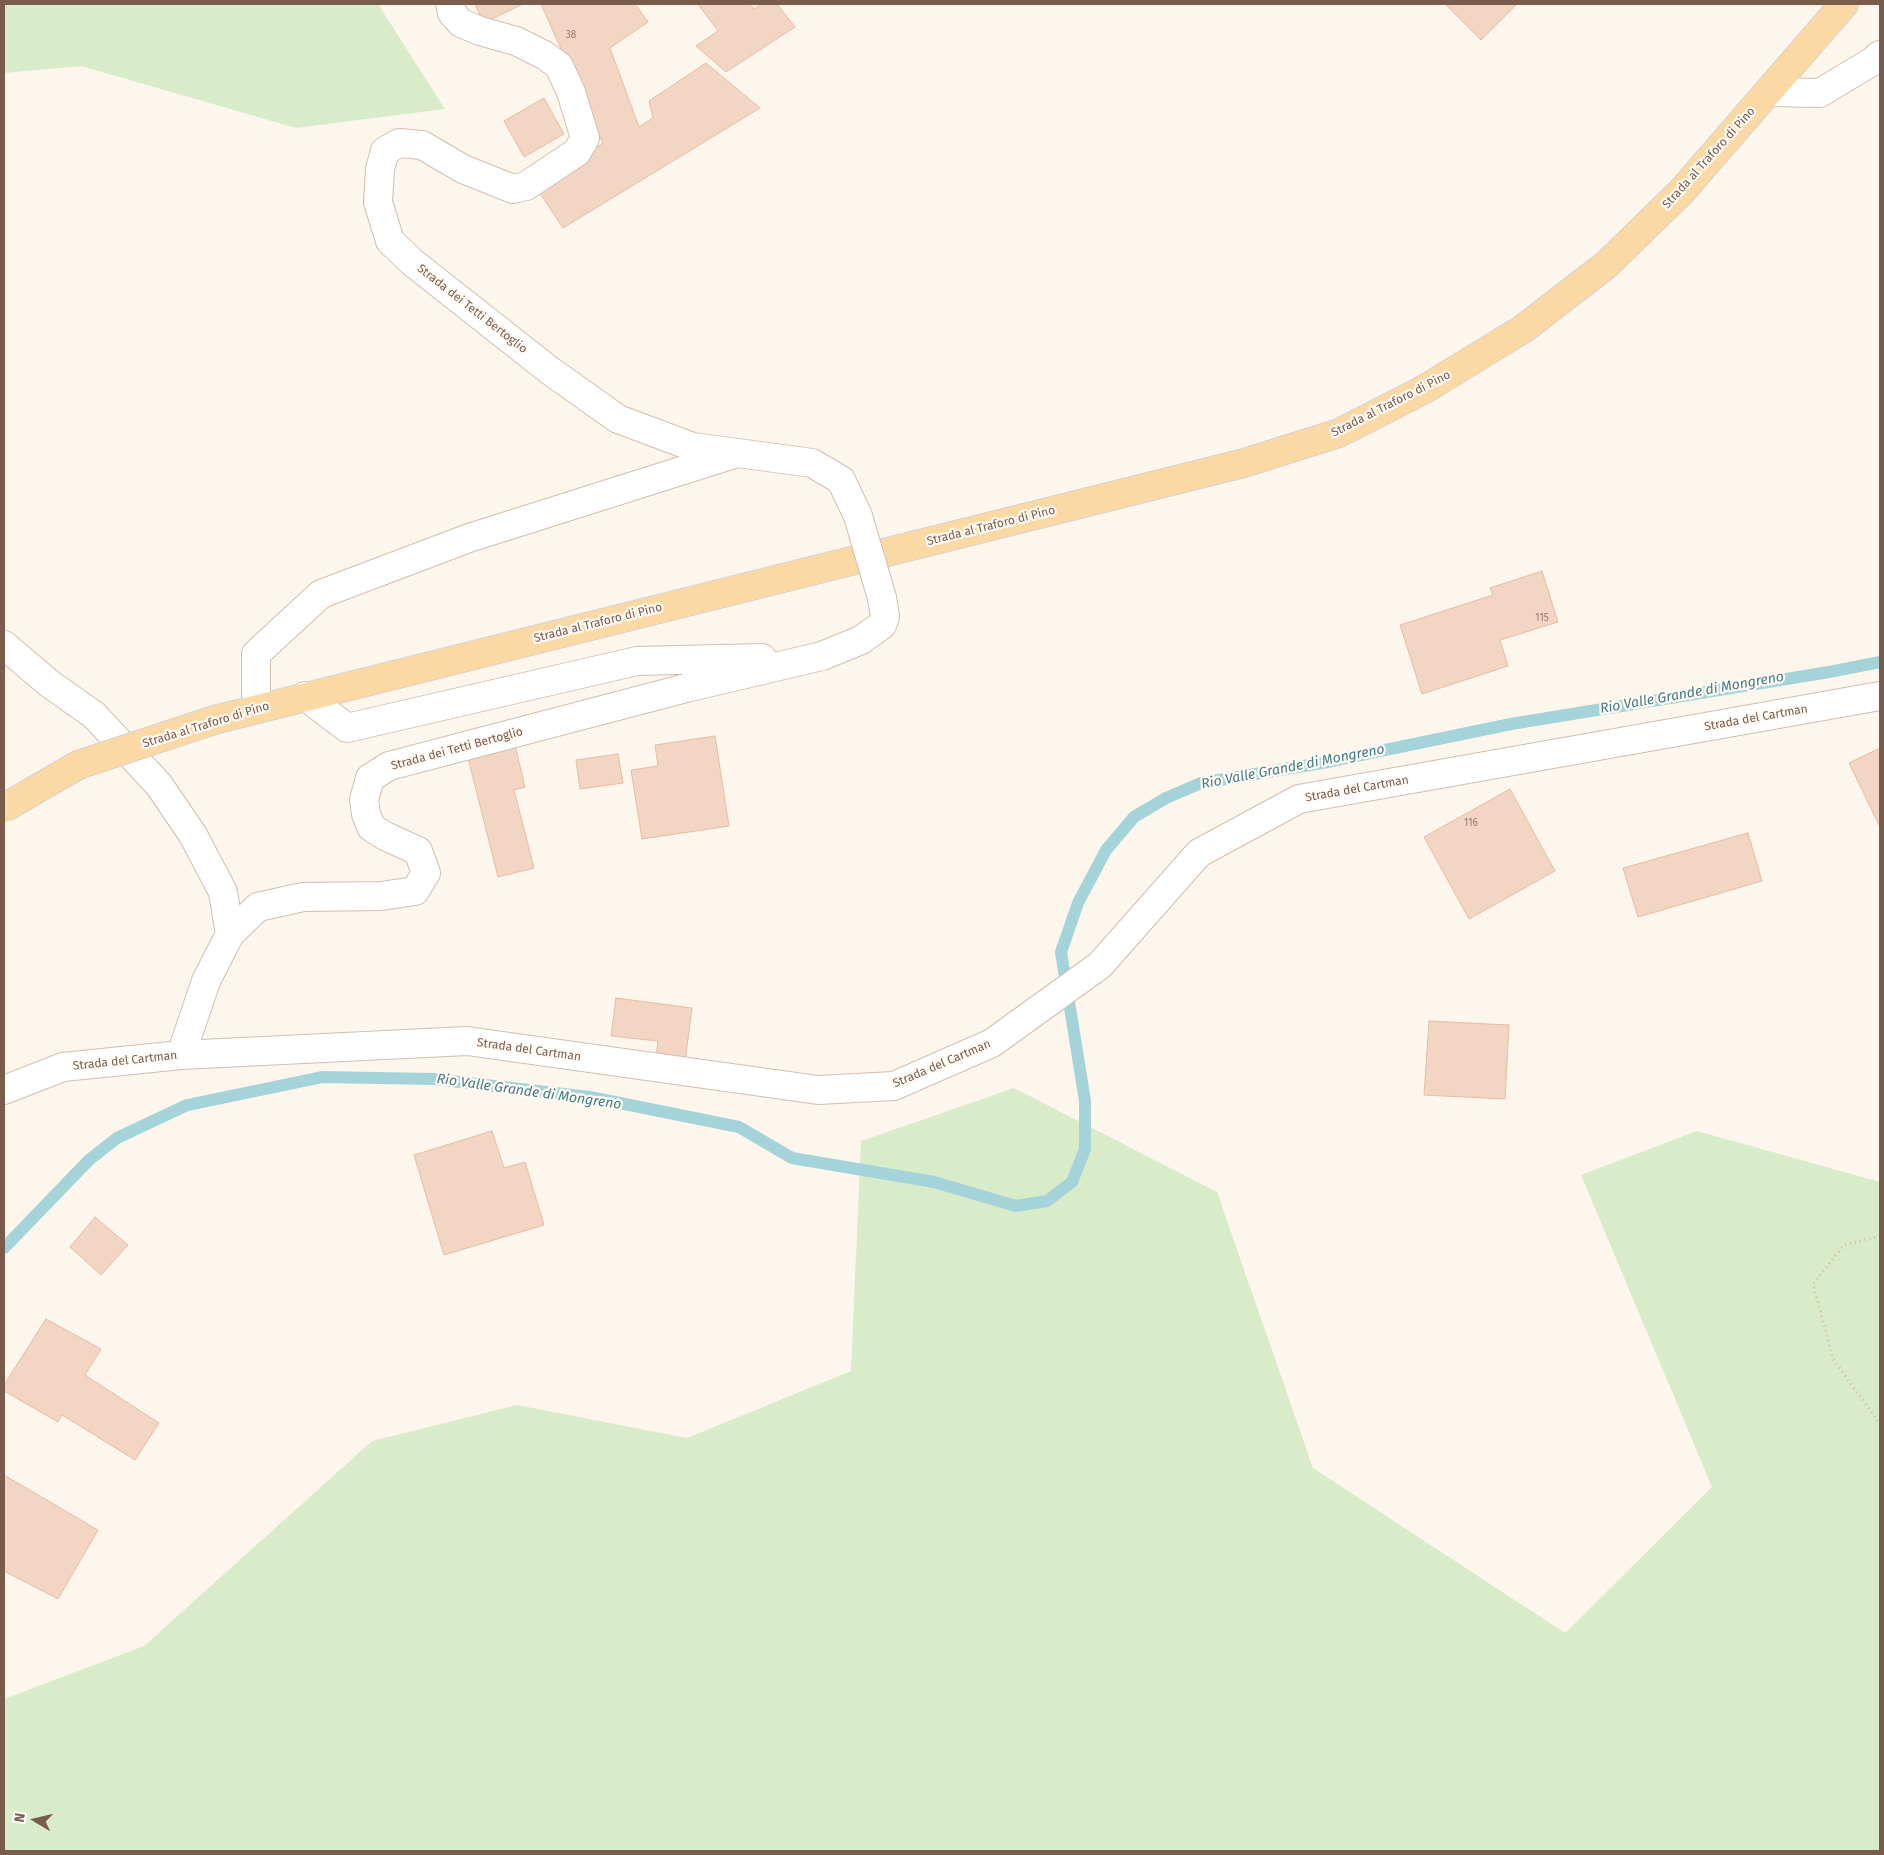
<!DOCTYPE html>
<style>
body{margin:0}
#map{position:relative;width:1884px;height:1855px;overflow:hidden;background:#fdf6ec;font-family:"Fira Sans",sans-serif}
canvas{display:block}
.frame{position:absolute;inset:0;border:5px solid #7a5c4d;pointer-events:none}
.north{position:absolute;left:10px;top:1795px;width:50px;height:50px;-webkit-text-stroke:4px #fffaf3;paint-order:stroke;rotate:279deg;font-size:14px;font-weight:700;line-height:20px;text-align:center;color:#7a5c4d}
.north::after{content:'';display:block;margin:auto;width:18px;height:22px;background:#7a5c4d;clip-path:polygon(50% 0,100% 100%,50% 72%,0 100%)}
</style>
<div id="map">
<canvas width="1884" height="1855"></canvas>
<div class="frame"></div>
<div class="north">N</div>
</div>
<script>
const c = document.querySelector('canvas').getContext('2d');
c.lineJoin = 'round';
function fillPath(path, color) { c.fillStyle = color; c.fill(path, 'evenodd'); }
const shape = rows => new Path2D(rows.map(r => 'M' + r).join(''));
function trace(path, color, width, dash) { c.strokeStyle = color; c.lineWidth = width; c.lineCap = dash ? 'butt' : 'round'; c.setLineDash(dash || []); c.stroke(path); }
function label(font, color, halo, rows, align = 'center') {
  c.font = font + ' "Fira Sans",sans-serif'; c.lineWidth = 4.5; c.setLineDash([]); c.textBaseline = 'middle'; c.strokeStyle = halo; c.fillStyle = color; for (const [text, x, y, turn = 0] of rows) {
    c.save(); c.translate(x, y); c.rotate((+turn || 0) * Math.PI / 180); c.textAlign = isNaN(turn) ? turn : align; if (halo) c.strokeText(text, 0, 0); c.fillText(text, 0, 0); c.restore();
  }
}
const green = shape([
 [4,4,378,4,445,109,296,128,81,66,4,73],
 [1014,1088,1217,1192,1313,1468,1565,1633,1712,1487,1581,1175,1697,1131,1880,1182,1880,1851,4,1851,4,1699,144,1646,372,1441,517,1405,687,1438,851,1371,861,1141]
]);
const stream = shape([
 [4,1248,89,1160,117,1138,187,1105,322,1077,434,1079,590,1097,739,1127,792,1158,934,1182,1016,1206,1047,1201,1072,1182,1085,1149,1085,1101,1061,952,1078,903,1106,850,1134,817,1166,798,1201,783,1322,763,1511,724,1829,672,1880,662]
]);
const building = shape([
 [475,4,523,4,483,23,475,4],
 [541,4,635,4,648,22,610,48,639,127,653,118,649,101,706,63,760,108,563,228,536,187,603,143,541,4],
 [698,4,750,4,754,9,760,4,777,4,795,27,726,72,696,46,718,31,698,4],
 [1445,4,1517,4,1481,40,1445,4],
 [544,98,564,134,524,157,504,121,544,98],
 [1542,571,1558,622,1500,640,1508,666,1422,694,1400,625,1493,595,1490,588,1542,571],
 [715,736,729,826,642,839,631,770,658,766,655,745,715,736],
 [514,741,525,787,514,790,534,868,498,877,467,754,514,741],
 [1880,748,1880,825,1879,825,1849,763,1880,748],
 [618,754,623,783,580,789,576,760,618,754],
 [1510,789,1555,871,1469,919,1424,837,1510,789],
 [1748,833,1762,881,1638,917,1623,868,1748,833],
 [616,998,692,1008,685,1062,656,1058,658,1041,611,1036,616,998],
 [1429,1021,1509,1025,1505,1099,1424,1095,1429,1021],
 [492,1131,504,1168,525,1162,544,1225,444,1255,414,1155,492,1131],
 [95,1217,128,1245,101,1275,70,1247,95,1217],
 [46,1319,101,1349,85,1375,159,1423,135,1460,62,1415,58,1422,4,1391,4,1385,46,1319],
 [4,1475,98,1530,58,1599,4,1571,4,1475]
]);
const path = shape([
 [1880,1236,1844,1245,1813,1284,1833,1359,1880,1424]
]);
const minor = shape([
 [450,4,452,13,461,23,480,31,516,41,544,55,559,66,571,92,585,138,577,152,526,186,513,189,463,169,422,145,399,143,385,151,380,169,378,202,390,241,412,262,549,370,618,419,693,447,812,463,841,480,858,516],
 [1769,92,1820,93,1873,61,1880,55],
 [4,645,50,684,94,715,159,785,193,835,223,892,230,934],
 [305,696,347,728,637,661,762,658],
 [256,709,256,654,321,594,469,538,731,455],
 [181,1055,206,981,230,934,258,907,303,897,381,896,415,891,426,873,418,851,385,836,371,827,366,814,364,800,370,778,389,766,690,687,822,656,861,640,882,625,885,616,882,598],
 [4,1090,63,1067,181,1055,467,1041,818,1090,894,1086,992,1043,1100,965,1199,853,1299,799,1880,696]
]);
const major = shape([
 [214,720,1244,463,1339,433,1423,390,1523,329,1606,265,1682,191,1844,4]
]);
const minorBridge = shape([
 [858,516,882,598]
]);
const majorBridge = shape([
 [4,808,78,765,214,720]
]);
const numberNames = [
 ["38",571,35],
 ["115",1542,618],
 ["116",1471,823]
];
const streetNames = [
 ["Strada al Traforo di Pino",1709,158,-48],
 ["Strada dei Tetti Bertoglio",472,309,38],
 ["Strada al Traforo di Pino",1391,404,-27],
 ["Strada al Traforo di Pino",991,526,-14],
 ["Strada al Traforo di Pino",598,623,-14],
 ["Strada del Cartman",1756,718,-10],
 ["Strada al Traforo di Pino",206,725,-17],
 ["Strada dei Tetti Bertoglio",457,749,-15],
 ["Strada del Cartman",1357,789,-10],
 ["Strada del Cartman",529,1050,8],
 ["Strada del Cartman",125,1061,-6],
 ["Strada del Cartman",942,1064,-23]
];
const waterNames = [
 ["Rio Valle Grande di Mongreno",1692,693,-10],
 ["Rio Valle Grande di Mongreno",1293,767,-11],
 ["Rio Valle Grande di Mongreno",529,1092,8]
];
fillPath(green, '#d8ecc9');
trace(stream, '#a5d3da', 12);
fillPath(building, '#f3d5c3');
trace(building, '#e6bba3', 1);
trace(minor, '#d1beb0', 30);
trace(major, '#dad1cd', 30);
trace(path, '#d9b8a5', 3, [1, 4]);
trace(minor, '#fff', 28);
trace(major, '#fbd9a5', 28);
trace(minorBridge, '#d1beb0', 30, []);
trace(majorBridge, '#dad1cd', 30, []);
trace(minorBridge, '#fff', 28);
trace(majorBridge, '#fbd9a5', 28);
label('10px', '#987a6a', null, numberNames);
label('12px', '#7a5c4d', '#fffaf3', streetNames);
label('italic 14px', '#437c86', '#fffaf3', waterNames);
</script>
